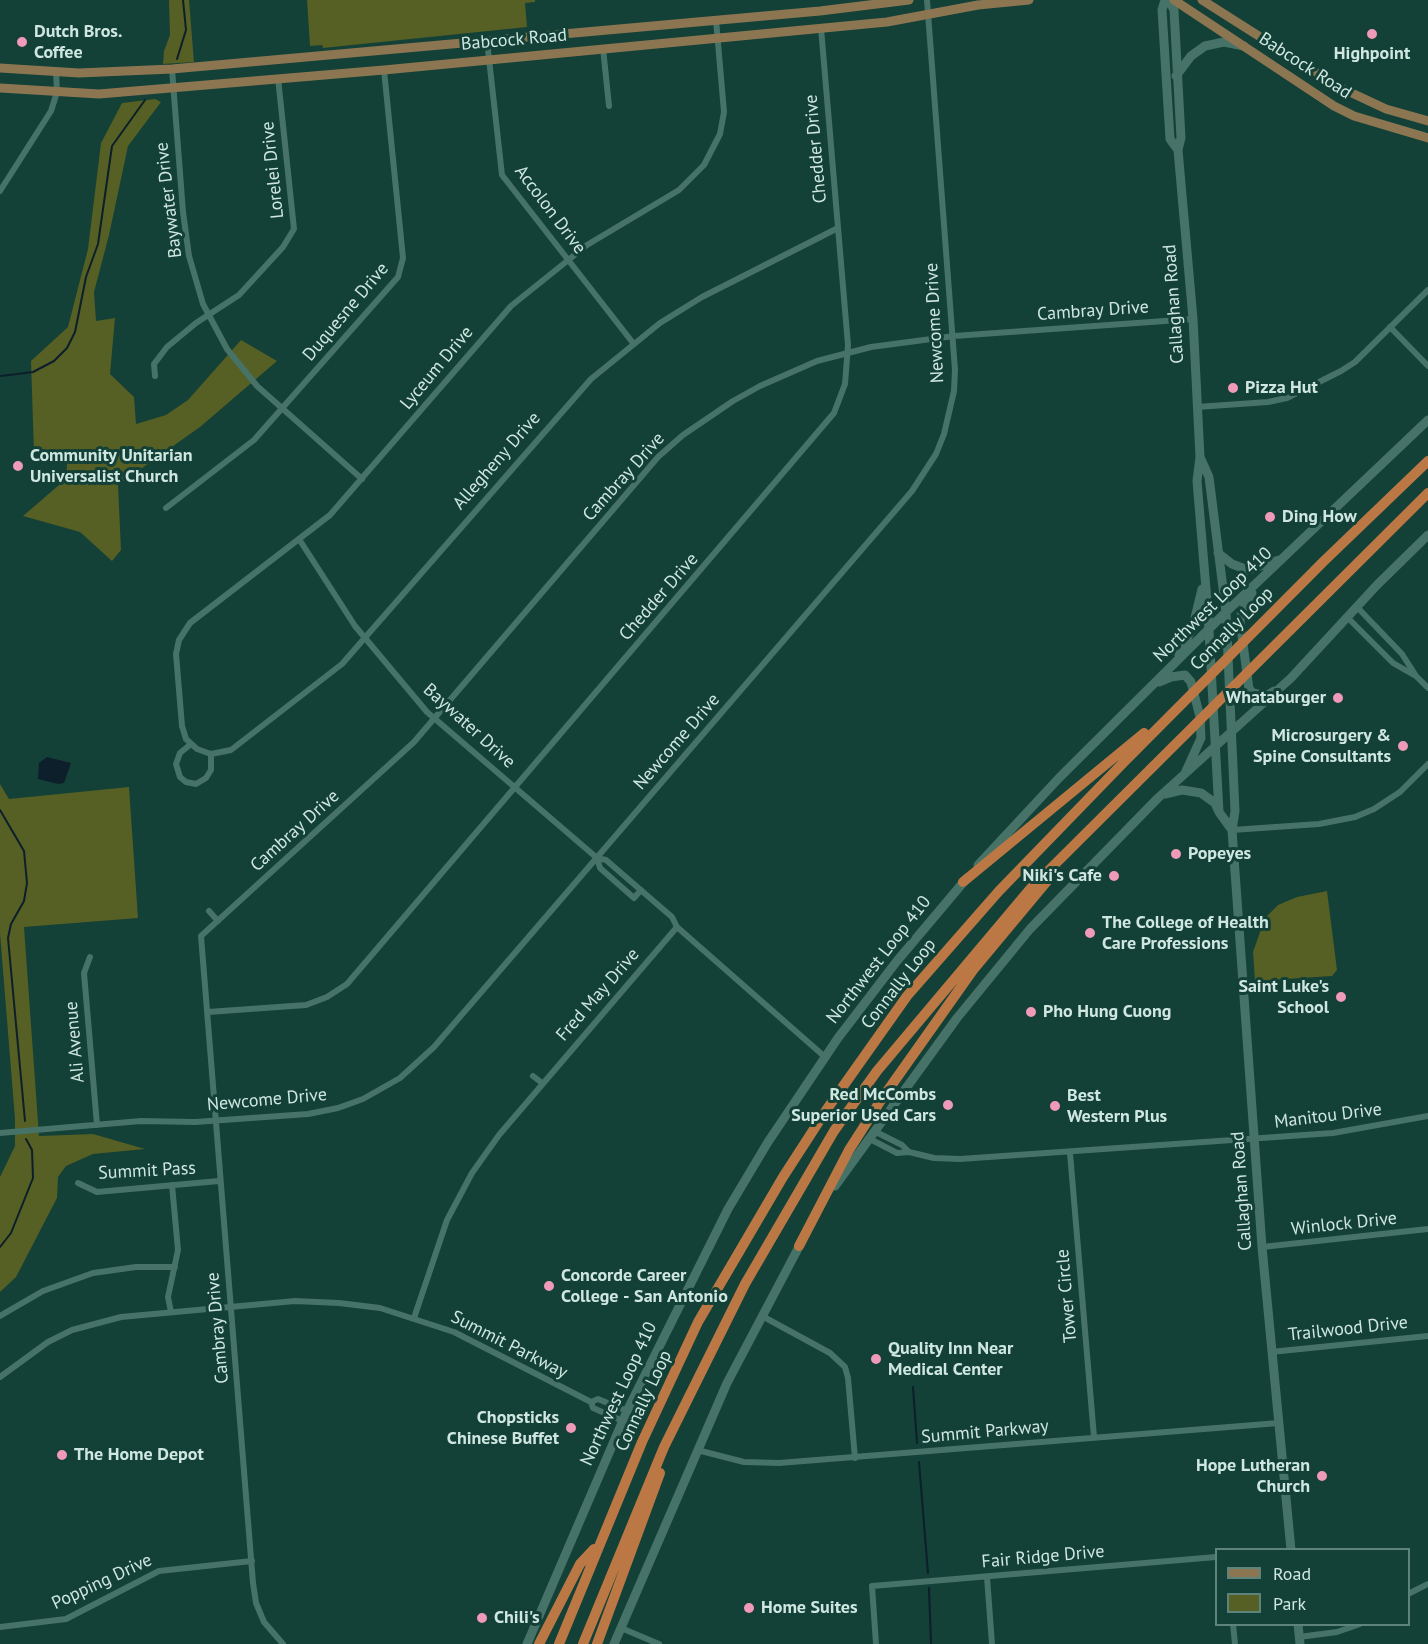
<!DOCTYPE html>
<style>
body{margin:0}
#map{position:relative;width:1428px;height:1644px;overflow:hidden;background:#134037;font-family:"PT Sans",sans-serif}
canvas{display:block}
.legend{position:absolute;left:1215px;top:1548px;width:195px;height:78px;box-sizing:border-box;background:#134037;border:2px solid #5e837b;margin:0;padding:8px 10px;list-style:none;font-size:18px;color:#cfe7e0}
.legend li{display:flex;align-items:center;gap:12px;height:30px}
.legend b{width:30px;border:2px solid #5e837b}
</style>
<div id="map">
<canvas width="1428" height="1644"></canvas>
<ul class="legend">
<li><b style="height:8px;background:#8c7652"></b>Road</li>
<li><b style="height:16px;background:#565f24"></b>Park</li>
</ul>
</div>
<script>
const c = document.querySelector('canvas').getContext('2d');
c.lineJoin = 'round';
function fillPath(path, color) { c.fillStyle = color; c.fill(path, 'evenodd'); }
const shape = rows => new Path2D(rows.map(r => 'M' + r).join(''));
function trace(path, color, width, dash) { c.strokeStyle = color; c.lineWidth = width; c.lineCap = dash ? 'butt' : 'round'; c.setLineDash(dash || []); c.stroke(path); }
function label(font, color, halo, rows, align = 'center') {
  c.font = font + ' "PT Sans",sans-serif'; c.lineWidth = 6; c.setLineDash([]); c.textBaseline = 'middle'; c.strokeStyle = halo; c.fillStyle = color; for (const [text, x, y, turn = 0] of rows) {
    c.save(); c.translate(x, y); c.rotate((+turn || 0) * Math.PI / 180); c.textAlign = isNaN(turn) ? turn : align; if (halo) c.strokeText(text, 0, 0); c.fillText(text, 0, 0); c.restore();
  }
}
const green = shape([
 [169,0,189,0,194,62,163,64,164,51,170,35],
 [307,0,535,0,535,2,525,3,527,27,323,48,322,45,310,46],
 [155,99,161,102,128,146,109,235,94,292,96,321,115,318,110,374,134,397,136,424,166,415,188,400,241,340,277,361,200,427,118,485,121,550,112,561,80,532,23,516,66,479,68,452,34,453,31,361,68,327,88,249,101,143,122,103],
 [0,784,9,799,129,787,138,918,24,927,39,1136,93,1134,145,1149,93,1154,66,1166,58,1177,57,1198,16,1277,0,1292,0,1177,15,1146,15,1119,0,933],
 [1327,891,1337,970,1332,976,1255,981,1253,952,1265,918,1278,905,1297,897]
]);
const water = shape([
 [47,757,71,763,64,783,58,784,38,779,39,763]
]);
const stream = shape([
 [177,59,186,30,183,0],
 [1,376,33,372,54,361,67,348,75,332,86,277,98,244,112,146,145,100],
 [0,810,24,851,27,883,24,901,11,924,8,938,25,1121],
 [0,1247,11,1233,33,1178,32,1150,26,1139],
 [913,1387,917,1443],
 [919,1462,928,1573],
 [929,1588,931,1644]
]);
const minor = shape([
 [716,20,724,112,720,134,704,165,679,190,587,245,511,306,330,515,190,623,179,640,176,654,182,726,186,739,197,749,211,754,231,750,342,664,591,379,660,323,702,297,838,228],
 [487,41,502,175,633,343],
 [603,48,609,106],
 [172,69,183,212,189,256,203,304,227,349,257,386,362,479],
 [0,191,51,111,57,92,56,71],
 [1390,327,1428,366],
 [155,376,154,364,167,347,196,323,239,295,283,247,294,229,278,78],
 [1197,407,1268,402,1287,398,1341,371,1355,362,1428,290],
 [166,508,254,440,398,277,403,258,384,70],
 [299,539,355,626,427,712,597,858,606,860,672,917,677,927,825,1057],
 [1357,607,1402,654,1416,676,1428,688],
 [1347,617,1393,663,1414,675],
 [191,744,180,753,176,764,180,777,186,782,196,784,206,778,211,770,211,754],
 [1232,830,1319,824,1355,817,1374,809,1400,792,1428,764],
 [597,858,600,868,634,898,641,890],
 [209,911,218,921],
 [90,957,84,973,97,1125],
 [208,1012,306,1005,327,997,347,984,834,413,845,384,848,345,821,28],
 [533,1076,542,1083],
 [874,1131,902,1145,909,1152],
 [0,1133,141,1121,195,1122,308,1114,338,1108,363,1099,400,1078,434,1047,912,491,936,454,944,434,954,391,955,370,927,0],
 [868,1138,897,1153,909,1152,934,1158,960,1159,1333,1133,1428,1116],
 [1070,1153,1094,1437],
 [78,1183,97,1192,219,1181],
 [1262,1247,1428,1229],
 [171,1312,168,1297,178,1250,172,1185],
 [0,1316,43,1291,93,1273,136,1267,175,1267],
 [762,1316,830,1353,845,1367,848,1378,855,1458],
 [414,1318,447,1220,472,1173,499,1135,677,927],
 [1271,1352,1428,1336],
 [0,1377,48,1342,72,1330,121,1317,295,1301,339,1303,380,1308,454,1332,591,1402,593,1408,623,1421],
 [591,1402,598,1399,627,1411],
 [697,1450,744,1462,779,1463,1279,1423],
 [987,1577,992,1644],
 [1408,1594,1428,1584],
 [1233,1624,1235,1644],
 [0,1627,66,1619,159,1571,252,1561],
 [621,1628,659,1644],
 [1299,1637,1337,1632,1360,1624],
 [283,1644,264,1622,256,1603,253,1583,201,936,414,742,658,457,683,435,733,401,760,386,817,361,871,347,954,336,1193,319],
 [876,1644,872,1586,1216,1557]
]);
const secondary = shape([
 [1165,0,1162,10,1170,139,1178,150],
 [1169,0,1174,10,1181,138,1178,150,1193,319,1200,457,1197,481,1208,613,1219,812,1232,830],
 [1176,76,1191,56,1205,46,1224,42,1244,46],
 [1200,457,1209,477,1226,612,1235,811,1232,830,1262,1247,1291,1550],
 [1218,553,1232,564,1248,570,1279,560],
 [1252,593,1242,611,1240,621,1249,689,1253,693,1266,696,1274,691],
 [1179,655,1193,626,1202,589],
 [1159,682,1171,677,1185,675,1191,682,1200,717,1201,738,1186,771],
 [1165,794,1182,790,1201,793,1215,803,1218,810],
 [978,865,1059,778,1226,612,1428,420],
 [835,1186,957,1018,1030,929,1158,798,1291,678,1377,585,1428,535],
 [1298,1624,1300,1644],
 [527,1644,627,1411,728,1209,768,1142,838,1038,897,961,967,878],
 [614,1644,727,1383,802,1241]
]);
const primary = shape([
 [1174,0,1334,106,1354,116,1428,138],
 [1202,0,1339,87,1386,109,1428,121],
 [0,68,79,73,172,69,820,11,909,0],
 [0,88,99,94,384,70,887,22,978,5,1029,0]
]);
const motorway = shape([
 [963,882,1144,733],
 [799,1246,849,1150,881,1100,973,970,1053,874],
 [539,1644,580,1564,594,1549],
 [559,1644,642,1442,698,1322,783,1177,827,1109,907,996,999,891,1124,762,1324,561,1428,461],
 [583,1644,664,1447,745,1284,834,1131,877,1071,1031,888,1428,493],
 [597,1644,660,1473]
]);
const markers = [
 [1372,34,6,"#ef9ab8"],
 [22,42,6,"#ef9ab8"],
 [1233,388,6,"#ef9ab8"],
 [18,466,6,"#ef9ab8"],
 [1270,517,6,"#ef9ab8"],
 [1338,698,6,"#ef9ab8"],
 [1403,746,6,"#ef9ab8"],
 [1176,854,6,"#ef9ab8"],
 [1114,876,6,"#ef9ab8"],
 [1090,933,6,"#ef9ab8"],
 [1341,997,6,"#ef9ab8"],
 [1031,1012,6,"#ef9ab8"],
 [948,1105,6,"#ef9ab8"],
 [1055,1106,6,"#ef9ab8"],
 [549,1286,6,"#ef9ab8"],
 [876,1359,6,"#ef9ab8"],
 [571,1428,6,"#ef9ab8"],
 [62,1455,6,"#ef9ab8"],
 [1322,1476,6,"#ef9ab8"],
 [749,1608,6,"#ef9ab8"],
 [482,1618,6,"#ef9ab8"]
];
const poiNames = [
 ["Dutch Bros.",34,32],
 ["Coffee",34,53],
 ["Highpoint",1372,54,"center"],
 ["Pizza Hut",1245,388],
 ["Community Unitarian",30,456],
 ["Universalist Church",30,477],
 ["Ding How",1282,517],
 ["Whataburger",1326,698,"right"],
 ["Microsurgery &",1391,736,"right"],
 ["Spine Consultants",1391,757,"right"],
 ["Popeyes",1188,854],
 ["Niki's Cafe",1102,876,"right"],
 ["The College of Health",1102,923],
 ["Care Professions",1102,944],
 ["Saint Luke's",1329,987,"right"],
 ["School",1329,1008,"right"],
 ["Pho Hung Cuong",1043,1012],
 ["Red McCombs",936,1095,"right"],
 ["Superior Used Cars",936,1116,"right"],
 ["Best",1067,1096],
 ["Western Plus",1067,1117],
 ["Concorde Career",561,1276],
 ["College - San Antonio",561,1297],
 ["Quality Inn Near",888,1349],
 ["Medical Center",888,1370],
 ["Chopsticks",559,1418,"right"],
 ["Chinese Buffet",559,1439,"right"],
 ["The Home Depot",74,1455],
 ["Hope Lutheran",1310,1466,"right"],
 ["Church",1310,1487,"right"],
 ["Home Suites",761,1608],
 ["Chili's",494,1618]
];
const streetNames = [
 ["Babcock Road",514,40,-5],
 ["Babcock Road",1305,66,33],
 ["Chedder Drive",816,149,-95],
 ["Lorelei Drive",273,170,-96],
 ["Baywater Drive",169,200,-97],
 ["Accolon Drive",550,210,53],
 ["Callaghan Road",1174,304,-94],
 ["Cambray Drive",1093,311,-4],
 ["Duquesne Drive",346,312,-50],
 ["Newcome Drive",935,323,-93],
 ["Lyceum Drive",437,368,-50],
 ["Allegheny Drive",497,461,-49],
 ["Cambray Drive",624,477,-48],
 ["Chedder Drive",659,597,-49],
 ["Northwest Loop 410",1213,605,-44],
 ["Connally Loop",1232,629,-45],
 ["Baywater Drive",469,726,42],
 ["Newcome Drive",677,742,-49],
 ["Cambray Drive",295,831,-42],
 ["Northwest Loop 410",879,960,-52],
 ["Connally Loop",899,984,-52],
 ["Fred May Drive",598,995,-49],
 ["Ali Avenue",75,1042,-95],
 ["Newcome Drive",267,1100,-5],
 ["Manitou Drive",1328,1116,-7],
 ["Summit Pass",147,1171,-3],
 ["Callaghan Road",1242,1191,-94],
 ["Winlock Drive",1344,1224,-6],
 ["Tower Circle",1067,1296,-95],
 ["Cambray Drive",218,1328,-95],
 ["Trailwood Drive",1348,1329,-6],
 ["Summit Parkway",509,1345,27],
 ["Northwest Loop 410",619,1394,-65],
 ["Connally Loop",644,1401,-65],
 ["Summit Parkway",985,1432,-5],
 ["Fair Ridge Drive",1043,1557,-5],
 ["Popping Drive",102,1582,-25]
];
fillPath(green, '#565f24');
fillPath(water, '#0c1f2a');
trace(stream, '#0c1f2a', 2);
trace(minor, '#467267', 6);
trace(secondary, '#467267', 9);
trace(primary, '#8c7652', 9);
trace(motorway, '#bb7844', 10);
for (const [x, y, r, color] of markers) { const dot = new Path2D(); dot.arc(x, y, r, 0, 2 * Math.PI); c.fillStyle = color; c.fill(dot); trace(dot, '#134037', 2); }
label('bold 18px', '#cfe7e0', '#134037', poiNames, 'left');
label('18px', '#cfe7e0', '#134037', streetNames);
</script>
